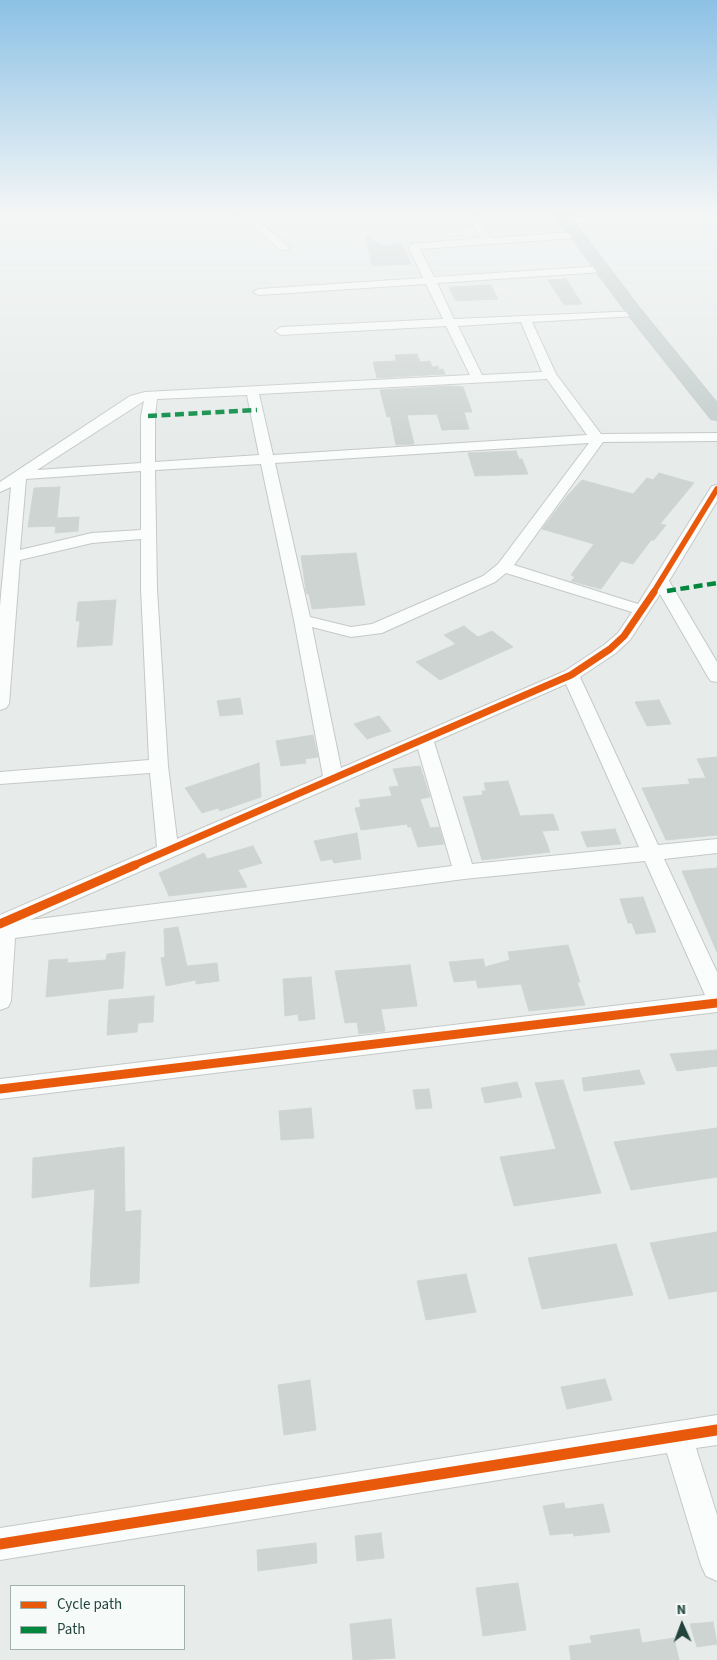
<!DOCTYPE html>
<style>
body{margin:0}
#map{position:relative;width:717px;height:1660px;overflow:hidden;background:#e7ecea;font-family:"Source Sans 3",sans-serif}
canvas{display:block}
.legend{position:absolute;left:10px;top:1585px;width:175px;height:65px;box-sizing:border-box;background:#f6fbf9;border:1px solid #a1b2ad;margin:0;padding:6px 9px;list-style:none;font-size:15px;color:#21443c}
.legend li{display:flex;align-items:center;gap:10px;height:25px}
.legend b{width:25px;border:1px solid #a1b2ad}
.north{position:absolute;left:657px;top:1600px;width:50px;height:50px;-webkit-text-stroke:4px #f6fbf9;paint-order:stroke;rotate:358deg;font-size:14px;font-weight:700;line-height:20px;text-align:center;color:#21443c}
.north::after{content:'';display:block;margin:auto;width:18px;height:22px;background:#21443c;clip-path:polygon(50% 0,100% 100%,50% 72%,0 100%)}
</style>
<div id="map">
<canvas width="717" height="1660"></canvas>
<ul class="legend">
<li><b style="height:6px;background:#e8590c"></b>Cycle path</li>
<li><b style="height:6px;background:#00873e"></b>Path</li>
</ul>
<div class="north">N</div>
</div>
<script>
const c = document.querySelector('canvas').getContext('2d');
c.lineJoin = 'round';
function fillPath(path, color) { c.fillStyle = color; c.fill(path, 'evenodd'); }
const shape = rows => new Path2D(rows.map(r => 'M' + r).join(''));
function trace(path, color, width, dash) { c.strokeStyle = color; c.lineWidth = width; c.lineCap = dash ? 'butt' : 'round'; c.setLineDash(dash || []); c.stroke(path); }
const building = shape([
 [366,236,384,246,401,243,411,264,372,266,366,236],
 [566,279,582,304,564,305,548,280,566,279],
 [491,285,498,299,456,301,449,287,491,285],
 [417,354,420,362,430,361,432,367,438,366,439,370,443,369,445,374,377,378,373,362,396,361,395,355,417,354],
 [449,386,463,387,472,412,464,412,469,429,442,430,437,414,407,415,414,444,396,445,390,416,387,417,380,390,449,386],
 [516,451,519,459,522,459,528,474,475,476,468,453,516,451],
 [659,473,694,483,660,524,666,525,654,540,651,540,633,564,621,561,601,589,571,581,575,577,571,575,594,544,542,529,567,496,582,480,633,494,647,478,653,480,659,473],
 [60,487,56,526,28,527,34,488,60,487],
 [79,517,78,531,55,533,57,518,79,517],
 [356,553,365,605,312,609,309,594,307,594,306,591,301,556,356,553],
 [116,600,112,645,77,647,80,621,76,621,78,602,116,600],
 [464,626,478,637,492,631,513,647,440,680,416,662,456,644,444,635,464,626],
 [240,698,243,714,220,716,217,701,240,698],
 [659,700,671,724,647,726,635,702,659,700],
 [379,716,391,731,367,739,354,724,379,716],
 [313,735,318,757,305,759,306,763,281,766,276,741,313,735],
 [717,757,717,835,666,840,642,788,690,784,688,779,706,778,697,759,717,757],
 [259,763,261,797,220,811,218,808,202,813,185,788,259,763],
 [420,766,430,797,420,799,430,828,439,827,444,844,418,847,411,827,408,827,407,824,361,830,355,808,361,807,359,800,392,796,389,787,399,786,393,769,420,766],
 [508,781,520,816,553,814,559,830,542,831,550,852,482,860,463,797,483,795,482,791,486,791,484,783,508,781],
 [615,829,621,844,587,847,581,832,615,829],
 [357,833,361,859,334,863,332,859,321,861,314,841,357,833],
 [253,846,262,863,238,870,247,887,169,896,159,873,204,853,207,859,253,846],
 [717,868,717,952,682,871,717,868],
 [643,897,656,932,636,934,632,923,628,923,620,899,643,897],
 [178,927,187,966,217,963,219,981,196,984,196,980,166,986,161,958,165,957,164,929,178,927],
 [568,945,580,982,577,982,585,1005,529,1011,521,984,478,988,476,980,454,982,449,962,483,959,485,967,510,960,508,952,568,945],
 [125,952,123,988,46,997,49,960,68,959,67,963,106,960,107,954,125,952],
 [410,965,417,1006,381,1009,385,1031,359,1034,357,1022,345,1023,335,971,410,965],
 [311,977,315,1019,299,1021,298,1014,285,1016,283,979,311,977],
 [154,996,153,1022,138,1023,137,1032,107,1035,109,1000,154,996],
 [717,1050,717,1066,677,1071,670,1054,717,1050],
 [639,1070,645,1084,584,1091,582,1078,639,1070],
 [563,1080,601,1193,514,1206,500,1157,556,1149,535,1083,563,1080],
 [517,1082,522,1097,485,1103,481,1088,517,1082],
 [429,1089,432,1108,416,1109,413,1090,429,1089],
 [311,1108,314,1138,281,1140,279,1111,311,1108],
 [717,1128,717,1177,631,1190,614,1142,717,1128],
 [124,1147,125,1212,141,1210,139,1283,90,1287,95,1189,32,1198,33,1158,124,1147],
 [717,1232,717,1291,669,1299,650,1243,717,1232],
 [616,1244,633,1295,542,1309,528,1258,616,1244],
 [466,1274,476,1312,426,1320,417,1281,466,1274],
 [605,1379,612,1400,567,1409,561,1387,605,1379],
 [310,1380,316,1430,284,1435,278,1385,310,1380],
 [564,1503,565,1509,603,1504,610,1532,574,1536,573,1533,550,1535,543,1506,564,1503],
 [381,1533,384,1558,357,1561,355,1536,381,1533],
 [316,1543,317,1563,258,1571,257,1550,316,1543],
 [518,1583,526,1630,483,1636,476,1588,518,1583],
 [391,1619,395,1658,353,1660,350,1624,391,1619],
 [713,1622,717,1644,697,1647,690,1624,713,1622],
 [639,1629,642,1643,674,1638,679,1660,571,1660,569,1646,592,1643,590,1636,639,1629]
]);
const minor = shape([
 [236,211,247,211,288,246,289,248,288,250,280,250,236,211],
 [464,211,474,211,491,238,576,232,581,235,576,238,420,249,434,277,603,266,608,269,603,272,437,283,454,319,639,311,641,313,639,315,635,316,532,322,556,374,601,434,717,433,717,441,603,442,514,565,638,604,710,489,712,486,717,485,717,501,669,581,717,662,717,682,711,681,708,677,660,594,630,640,616,653,580,677,658,845,717,839,717,853,664,859,717,972,717,1012,0,1099,0,1079,705,995,645,861,464,879,15,938,11,1001,8,1007,0,1010,0,915,157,847,150,773,0,784,0,772,149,760,141,589,141,539,92,543,20,560,9,704,6,708,0,710,0,606,11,487,0,492,0,482,130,396,145,392,470,375,446,326,281,335,275,331,281,327,443,319,426,284,259,295,253,292,259,289,423,278,409,248,411,244,481,238,464,211],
 [521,322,542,372,482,375,458,326,521,322],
 [547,379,587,435,273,455,259,394,547,379],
 [247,395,259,455,155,462,155,416,157,399,247,395],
 [144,401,141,416,141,463,37,470,144,401],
 [589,443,498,564,483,576,372,624,351,627,310,617,275,463,589,443],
 [261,464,294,620,323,776,177,839,168,766,157,589,155,470,261,464],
 [141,471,141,530,92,533,20,550,26,479,141,471],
 [506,573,632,612,618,633,604,645,565,671,341,768,312,627,351,637,382,633,495,582,506,573],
 [566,684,639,847,472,864,434,742,566,684],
 [418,749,452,866,30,920,175,856,418,749],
 [717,1415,717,1445,696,1448,717,1515,717,1581,706,1576,701,1565,667,1453,0,1560,0,1528,717,1415]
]);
const trunk = shape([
 [552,211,566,211,641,310,717,403,717,420,711,419,629,316,552,211]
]);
const quiet = shape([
 [148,416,257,410],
 [667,591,717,583]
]);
const cyclewayFar3 = shape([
 [653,593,717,489]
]);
const cyclewayFar2 = shape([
 [132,866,571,675,610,649,624,636,654,592]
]);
const cyclewayFar1 = shape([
 [0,924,135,865],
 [0,1089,717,1003]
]);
const cycleway = shape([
 [0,1544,717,1430]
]);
fillPath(building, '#cdd4d2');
trace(building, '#cfd5d3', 1);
trace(minor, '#c4c9c7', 2);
trace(trunk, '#c1cbc9', 2);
fillPath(minor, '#fbfcfc');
fillPath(trunk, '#c4cecc');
trace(quiet, '#00873e', 4.5, [9, 4.5]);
trace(cyclewayFar3, '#e8590c', 5.5);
trace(cyclewayFar2, '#e8590c', 7);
trace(cyclewayFar1, '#e8590c', 9);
trace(cycleway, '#e8590c', 11);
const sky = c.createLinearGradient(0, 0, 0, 443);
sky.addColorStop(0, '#8cc1e5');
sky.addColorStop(0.48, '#f4f6f6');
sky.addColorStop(1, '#f4f6f600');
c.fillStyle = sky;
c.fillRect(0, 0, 717, 443);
</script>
